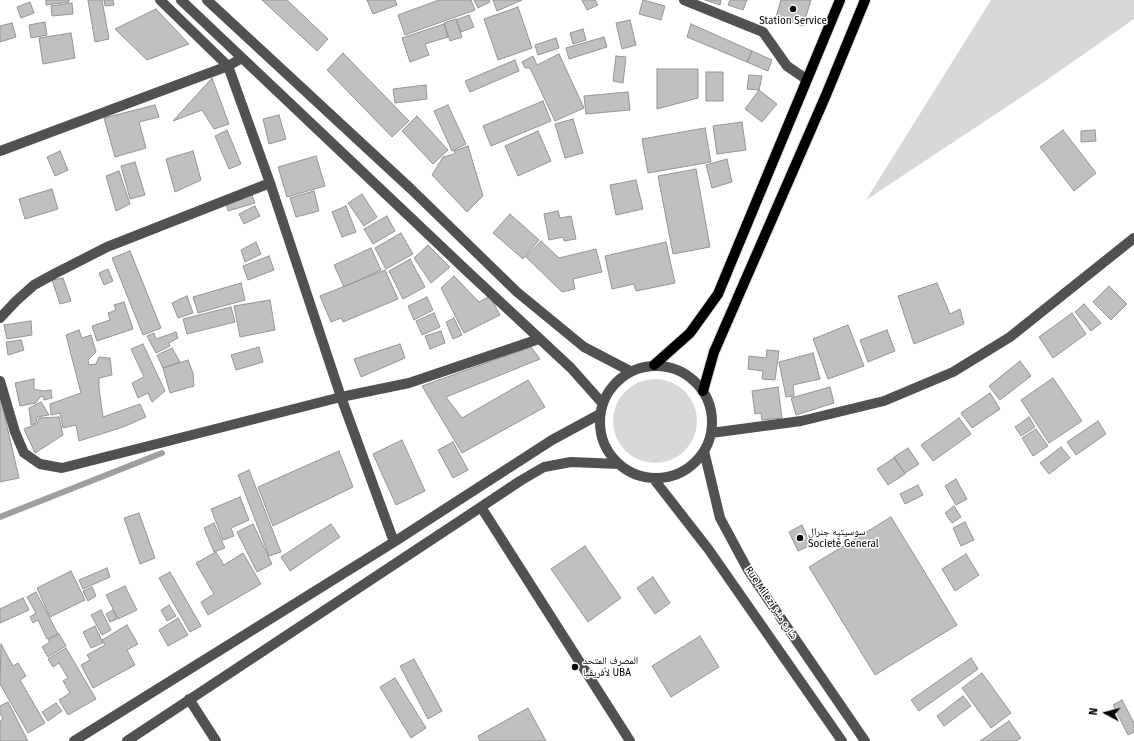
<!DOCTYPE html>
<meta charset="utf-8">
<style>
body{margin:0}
#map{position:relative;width:1134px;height:741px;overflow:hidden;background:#fff;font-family:"Fira Sans",sans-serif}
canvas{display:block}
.north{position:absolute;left:1086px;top:693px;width:40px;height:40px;-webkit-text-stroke:3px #fff;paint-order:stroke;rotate:277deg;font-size:11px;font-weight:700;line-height:16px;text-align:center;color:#000}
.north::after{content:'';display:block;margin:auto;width:14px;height:18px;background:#000;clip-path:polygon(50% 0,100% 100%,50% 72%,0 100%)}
</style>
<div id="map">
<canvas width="1134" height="741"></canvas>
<div class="north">N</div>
</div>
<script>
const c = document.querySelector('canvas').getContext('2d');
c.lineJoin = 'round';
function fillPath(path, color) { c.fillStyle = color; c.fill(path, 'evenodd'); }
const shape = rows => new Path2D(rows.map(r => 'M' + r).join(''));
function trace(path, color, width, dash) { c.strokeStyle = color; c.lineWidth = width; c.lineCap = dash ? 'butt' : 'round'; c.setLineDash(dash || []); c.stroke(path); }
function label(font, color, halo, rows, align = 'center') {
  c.font = font + ' "Fira Sans","Noto Naskh Arabic",sans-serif'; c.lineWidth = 3; c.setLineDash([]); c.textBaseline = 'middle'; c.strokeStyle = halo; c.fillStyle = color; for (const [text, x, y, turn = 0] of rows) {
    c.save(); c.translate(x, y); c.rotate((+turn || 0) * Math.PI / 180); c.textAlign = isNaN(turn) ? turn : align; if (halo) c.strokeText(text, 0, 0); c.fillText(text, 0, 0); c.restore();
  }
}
const green = shape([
 [991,0,1134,0,1134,19,1038,86,866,200],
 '613 421a42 42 0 1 1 84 0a42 42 0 1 1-84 0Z'
]);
const stream = shape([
 [0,517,162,453]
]);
const building = shape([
 [46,0,69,0,69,2,46,5,46,0],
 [88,0,102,0,109,39,95,42,88,0],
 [104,0,113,0,114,5,105,6,104,0],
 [262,0,287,0,328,39,317,51,262,0],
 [367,0,395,0,397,5,373,14,367,0],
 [439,0,471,0,475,10,405,35,398,15,439,0],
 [474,0,489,0,490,2,478,8,474,0],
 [493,0,522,0,497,11,493,0],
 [582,0,595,0,598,5,587,10,582,0],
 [643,0,665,6,661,20,639,14,643,0],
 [705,0,721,0,720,5,705,0],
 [730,0,747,0,743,10,728,5,730,0],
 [781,0,811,0,803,26,776,17,781,0],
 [30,2,34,13,21,18,17,7,30,2],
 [72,3,73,14,52,16,51,6,72,3],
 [518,7,532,48,498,60,484,19,518,7],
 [156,9,189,44,147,60,115,29,156,9],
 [469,15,474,27,461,32,456,20,469,15],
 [456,19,462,37,450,41,444,23,456,19],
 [630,20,636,45,622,49,616,23,630,20],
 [45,22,47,35,31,38,29,25,45,22],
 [12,23,16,37,0,42,0,26,12,23],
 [444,24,448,37,425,44,429,55,410,62,402,38,444,24],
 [691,24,752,51,747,62,687,37,691,24],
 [583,29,586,40,573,44,570,33,583,29],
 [71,33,75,58,43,64,39,38,71,33],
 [604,37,607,47,569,59,566,48,604,37],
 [556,38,559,48,538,55,535,45,556,38],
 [752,51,772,60,768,71,747,62,752,51],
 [343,53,409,121,392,137,327,70,343,53],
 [559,54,584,108,555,121,530,68,525,68,522,62,533,56,537,65,559,54],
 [616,56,626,57,623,83,613,81,616,56],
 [515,60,519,71,470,92,465,81,515,60],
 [657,69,698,69,698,98,657,109,657,69],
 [706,72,723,72,723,101,706,101,706,72],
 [749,75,762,76,759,90,747,89,749,75],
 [212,78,229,124,214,129,202,110,173,121,212,78],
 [426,85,427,99,395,103,393,89,426,85],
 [759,90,777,104,762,122,745,109,759,90],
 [628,92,630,110,586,114,584,96,628,92],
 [543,101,551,121,491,146,483,126,543,101],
 [155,105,159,117,139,122,146,148,115,157,104,118,155,105],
 [448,105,466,144,452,151,434,111,448,105],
 [279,115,286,139,269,144,263,119,279,115],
 [417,116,448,150,433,164,402,131,417,116],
 [573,119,583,153,565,158,555,124,573,119],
 [742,122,746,150,717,154,713,126,742,122],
 [705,128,711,162,648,173,642,139,705,128],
 [227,130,241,164,229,169,215,136,227,130],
 [1063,130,1096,173,1074,191,1040,147,1063,130],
 [1095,130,1096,141,1081,142,1081,131,1095,130],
 [538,131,551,161,518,176,505,146,538,131],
 [468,146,483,196,467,212,432,175,443,157,455,154,454,151,468,146],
 [60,151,68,170,55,176,47,157,60,151],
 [193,151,201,180,175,192,166,159,193,151],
 [316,156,325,186,287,197,278,167,316,156],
 [727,159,732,182,712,188,706,165,727,159],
 [135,162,145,195,130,199,121,166,135,162],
 [696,169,710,247,673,254,658,176,696,169],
 [119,171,130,204,116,211,106,176,119,171],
 [636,180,643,209,616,215,610,185,636,180],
 [52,189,58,209,25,219,19,199,52,189],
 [314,191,319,211,296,217,290,198,314,191],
 [362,194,377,217,364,226,348,203,362,194],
 [252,195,255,203,228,211,226,203,252,195],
 [255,206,260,216,244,224,239,214,255,206],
 [346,206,356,232,342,237,332,212,346,206],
 [558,211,560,218,571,216,576,239,564,241,563,237,549,240,544,214,558,211],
 [510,214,539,240,523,259,493,233,510,214],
 [387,216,395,231,373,244,364,229,387,216],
 [401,233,413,254,386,269,375,248,401,233],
 [541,241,559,258,596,249,602,272,573,279,575,289,562,292,526,257,541,241],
 [256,242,261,254,245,262,241,250,256,242],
 [666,242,675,283,636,291,634,284,612,289,605,256,666,242],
 [428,245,450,267,431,283,414,258,428,245],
 [371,248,381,270,344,287,334,265,371,248],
 [130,251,161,328,143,335,112,258,130,251],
 [269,256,274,270,248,280,243,266,269,256],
 [410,259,425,287,403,299,389,271,410,259],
 [108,269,113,281,104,285,99,273,108,269],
 [385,270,398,299,343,322,341,318,331,322,320,296,385,270],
 [454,276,479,302,490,296,500,315,464,333,441,288,454,276],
 [63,278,71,301,60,304,52,280,63,278],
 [241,283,245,300,198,313,193,297,241,283],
 [937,283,950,314,960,309,964,324,914,344,898,296,937,283],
 [1109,286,1127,304,1111,320,1093,302,1109,286],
 [187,296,193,313,178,318,172,303,187,296],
 [427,297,433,310,414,320,408,306,427,297],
 [270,300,275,330,240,337,234,306,270,300],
 [124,302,133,329,97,341,92,326,110,320,108,313,116,310,114,305,124,302],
 [1084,304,1101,323,1091,331,1075,312,1084,304],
 [231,307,235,322,187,334,183,319,231,307],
 [434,313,440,327,422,335,416,321,434,313],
 [1072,313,1086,334,1053,358,1039,337,1072,313],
 [454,318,462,335,453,339,446,322,454,318],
 [31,321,32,335,7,339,4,325,31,321],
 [848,325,864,366,828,379,813,339,848,325],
 [79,330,82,338,91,335,96,352,88,360,89,365,96,364,99,357,110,358,112,375,99,378,99,388,103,417,140,404,146,417,123,427,79,441,76,425,63,428,60,413,51,415,50,404,81,393,66,335,79,330],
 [887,330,895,351,868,362,860,340,887,330],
 [441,331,445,343,430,349,425,336,441,331],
 [176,332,178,338,169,343,170,346,156,353,147,336,154,333,156,339,176,332],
 [21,340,24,350,8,355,6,342,21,340],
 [143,344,165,391,152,402,148,393,138,398,132,383,144,377,131,349,143,344],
 [400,344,405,358,361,377,354,359,400,344],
 [259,347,263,362,236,370,231,355,259,347],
 [531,347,540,359,446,397,462,418,528,380,545,407,462,453,422,386,531,347],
 [172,348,180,362,163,368,157,355,172,348],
 [767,350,779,351,775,380,762,379,763,371,748,369,749,356,766,358,767,350],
 [813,353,820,379,793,385,794,396,786,397,779,362,813,353],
 [188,360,193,373,194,386,170,393,163,368,188,360],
 [1020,361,1031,376,1000,400,989,386,1020,361],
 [1053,378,1082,421,1049,443,1021,400,1053,378],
 [34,379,34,389,43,391,51,390,52,398,44,400,43,396,40,397,36,403,20,406,15,383,34,379],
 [778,387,782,418,762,420,761,413,755,414,752,391,778,387],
 [830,387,834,403,796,415,791,398,830,387],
 [990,393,1000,409,972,428,961,413,990,393],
 [0,396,19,478,0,482,0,396],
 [41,402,49,415,37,417,36,423,31,425,29,408,41,402],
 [59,417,63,435,35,453,24,429,37,424,39,418,59,417],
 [1029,417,1035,427,1021,436,1015,427,1029,417],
 [959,418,971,434,933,461,921,445,959,418],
 [1098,421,1106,434,1076,455,1067,442,1098,421],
 [1036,429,1048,446,1033,456,1022,438,1036,429],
 [402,440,425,491,396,505,373,454,402,440],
 [453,442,468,470,453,478,438,450,453,442],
 [1061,447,1070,458,1049,474,1040,463,1061,447],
 [908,448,919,464,905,473,894,457,908,448],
 [339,451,353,487,273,526,258,487,339,451],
 [894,458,905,474,888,485,877,469,894,458],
 [249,470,281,552,269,556,238,475,249,470],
 [956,479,967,499,956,505,945,486,956,479],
 [918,485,923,495,905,504,900,494,918,485],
 [240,497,249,520,231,528,234,536,223,540,211,509,240,497],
 [954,506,961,517,952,523,945,513,954,506],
 [139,513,155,558,140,564,124,518,139,513],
 [891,517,957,625,875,675,809,567,891,517],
 [965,522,974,540,961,546,953,528,965,522],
 [214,523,225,548,214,552,204,528,214,523],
 [253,524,272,564,257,572,237,532,253,524],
 [331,524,340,537,290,571,281,557,331,524],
 [802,525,811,545,798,551,789,532,802,525],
 [585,546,621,598,588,622,551,569,585,546],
 [216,552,224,565,243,553,261,584,208,615,201,602,214,594,196,563,216,552],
 [966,554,979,575,955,591,942,569,966,554],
 [107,568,110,577,83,589,79,580,107,568],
 [71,571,85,600,50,617,37,588,71,571],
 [170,572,201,626,190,632,159,578,170,572],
 [653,577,670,603,655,614,637,588,653,577],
 [125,586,137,610,118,619,106,595,125,586],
 [92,587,96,596,88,601,83,591,92,587],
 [36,592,58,634,47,639,38,620,33,623,30,617,36,613,27,597,36,592],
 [23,598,29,610,0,623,0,609,23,598],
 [169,605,176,616,167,621,161,610,169,605],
 [101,610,111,630,102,635,91,615,101,610],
 [113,610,117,619,110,622,106,614,113,610],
 [178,618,188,635,168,646,159,630,178,618],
 [127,625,138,644,127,650,135,665,93,688,81,665,90,660,87,655,105,645,102,640,127,625],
 [95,626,103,643,91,648,83,632,95,626],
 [59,634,66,646,48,657,42,647,50,642,48,640,59,634],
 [700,636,719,667,671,697,652,666,700,636],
 [1,644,13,666,18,663,26,676,20,680,45,723,28,733,0,684,1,644],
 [66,648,96,699,68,715,59,700,70,693,63,681,68,678,59,663,53,667,48,659,66,648],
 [971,658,978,669,919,711,911,700,971,658],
 [414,659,442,711,428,719,400,666,414,659],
 [982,673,1011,713,991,728,962,688,982,673],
 [395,678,426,728,411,738,380,687,395,678],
 [963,696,971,706,944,726,937,716,963,696],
 [1122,700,1134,723,1134,732,1128,735,1113,705,1122,700],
 [8,702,28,741,0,741,0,721,3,719,0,713,0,706,8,702],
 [56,703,62,711,48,721,42,712,56,703],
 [528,708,546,741,480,741,478,736,528,708],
 [1009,721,1021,738,1016,741,980,741,1009,721]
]);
const minor = shape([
 [160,0,228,66,270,183,341,397,394,542],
 [181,0,468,272,571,368,603,404],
 [207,0,411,189,517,292,584,347,630,371],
 [684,0,763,32,787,66,806,79],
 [0,151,228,66,242,58],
 [0,318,16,301,34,285,54,274,107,247,270,183],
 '600 422a56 56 0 1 1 112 0a56 56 0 1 1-112 0Z',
 [0,381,15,432,24,453,40,464,62,468,341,397,409,383,539,339],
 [711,433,801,421,884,401,953,372,1010,337,1134,238],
 [704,451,720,518,748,570,865,741],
 [653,478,709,550,842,741],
 [481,507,630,741],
 [189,699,216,741],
 [74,741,394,542,552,440,600,414],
 [127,741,481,507,520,481,544,467,571,462,619,464]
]);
const major = shape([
 [654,365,690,333,718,294,840,0],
 [703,391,714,352,826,95,865,0]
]);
const markers = [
 [793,9,4,"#000"],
 [800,538,4,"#000"],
 [575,667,4,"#000"]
];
const poiNames = [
 ["Station Service",793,21,"center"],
 ["سوسيتيه جنرال",808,532],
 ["Societè General",808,544],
 ["المصرف المتحد",583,661],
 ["لأفريقيا UBA",583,673]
];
const streetNames = [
 ["Rue Milezi شارع مليز",771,603,56]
];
fillPath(green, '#d8d8d8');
trace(stream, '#9f9f9f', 6);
fillPath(building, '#c0c0c0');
trace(building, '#959595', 1);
trace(major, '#dbdbdb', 12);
trace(minor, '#515151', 10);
trace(major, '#000', 10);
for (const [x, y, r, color] of markers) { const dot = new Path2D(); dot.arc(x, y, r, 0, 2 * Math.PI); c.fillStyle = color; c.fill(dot); trace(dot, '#fff', 1.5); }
label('10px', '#000', '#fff', poiNames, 'left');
label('10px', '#000', '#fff', streetNames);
</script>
